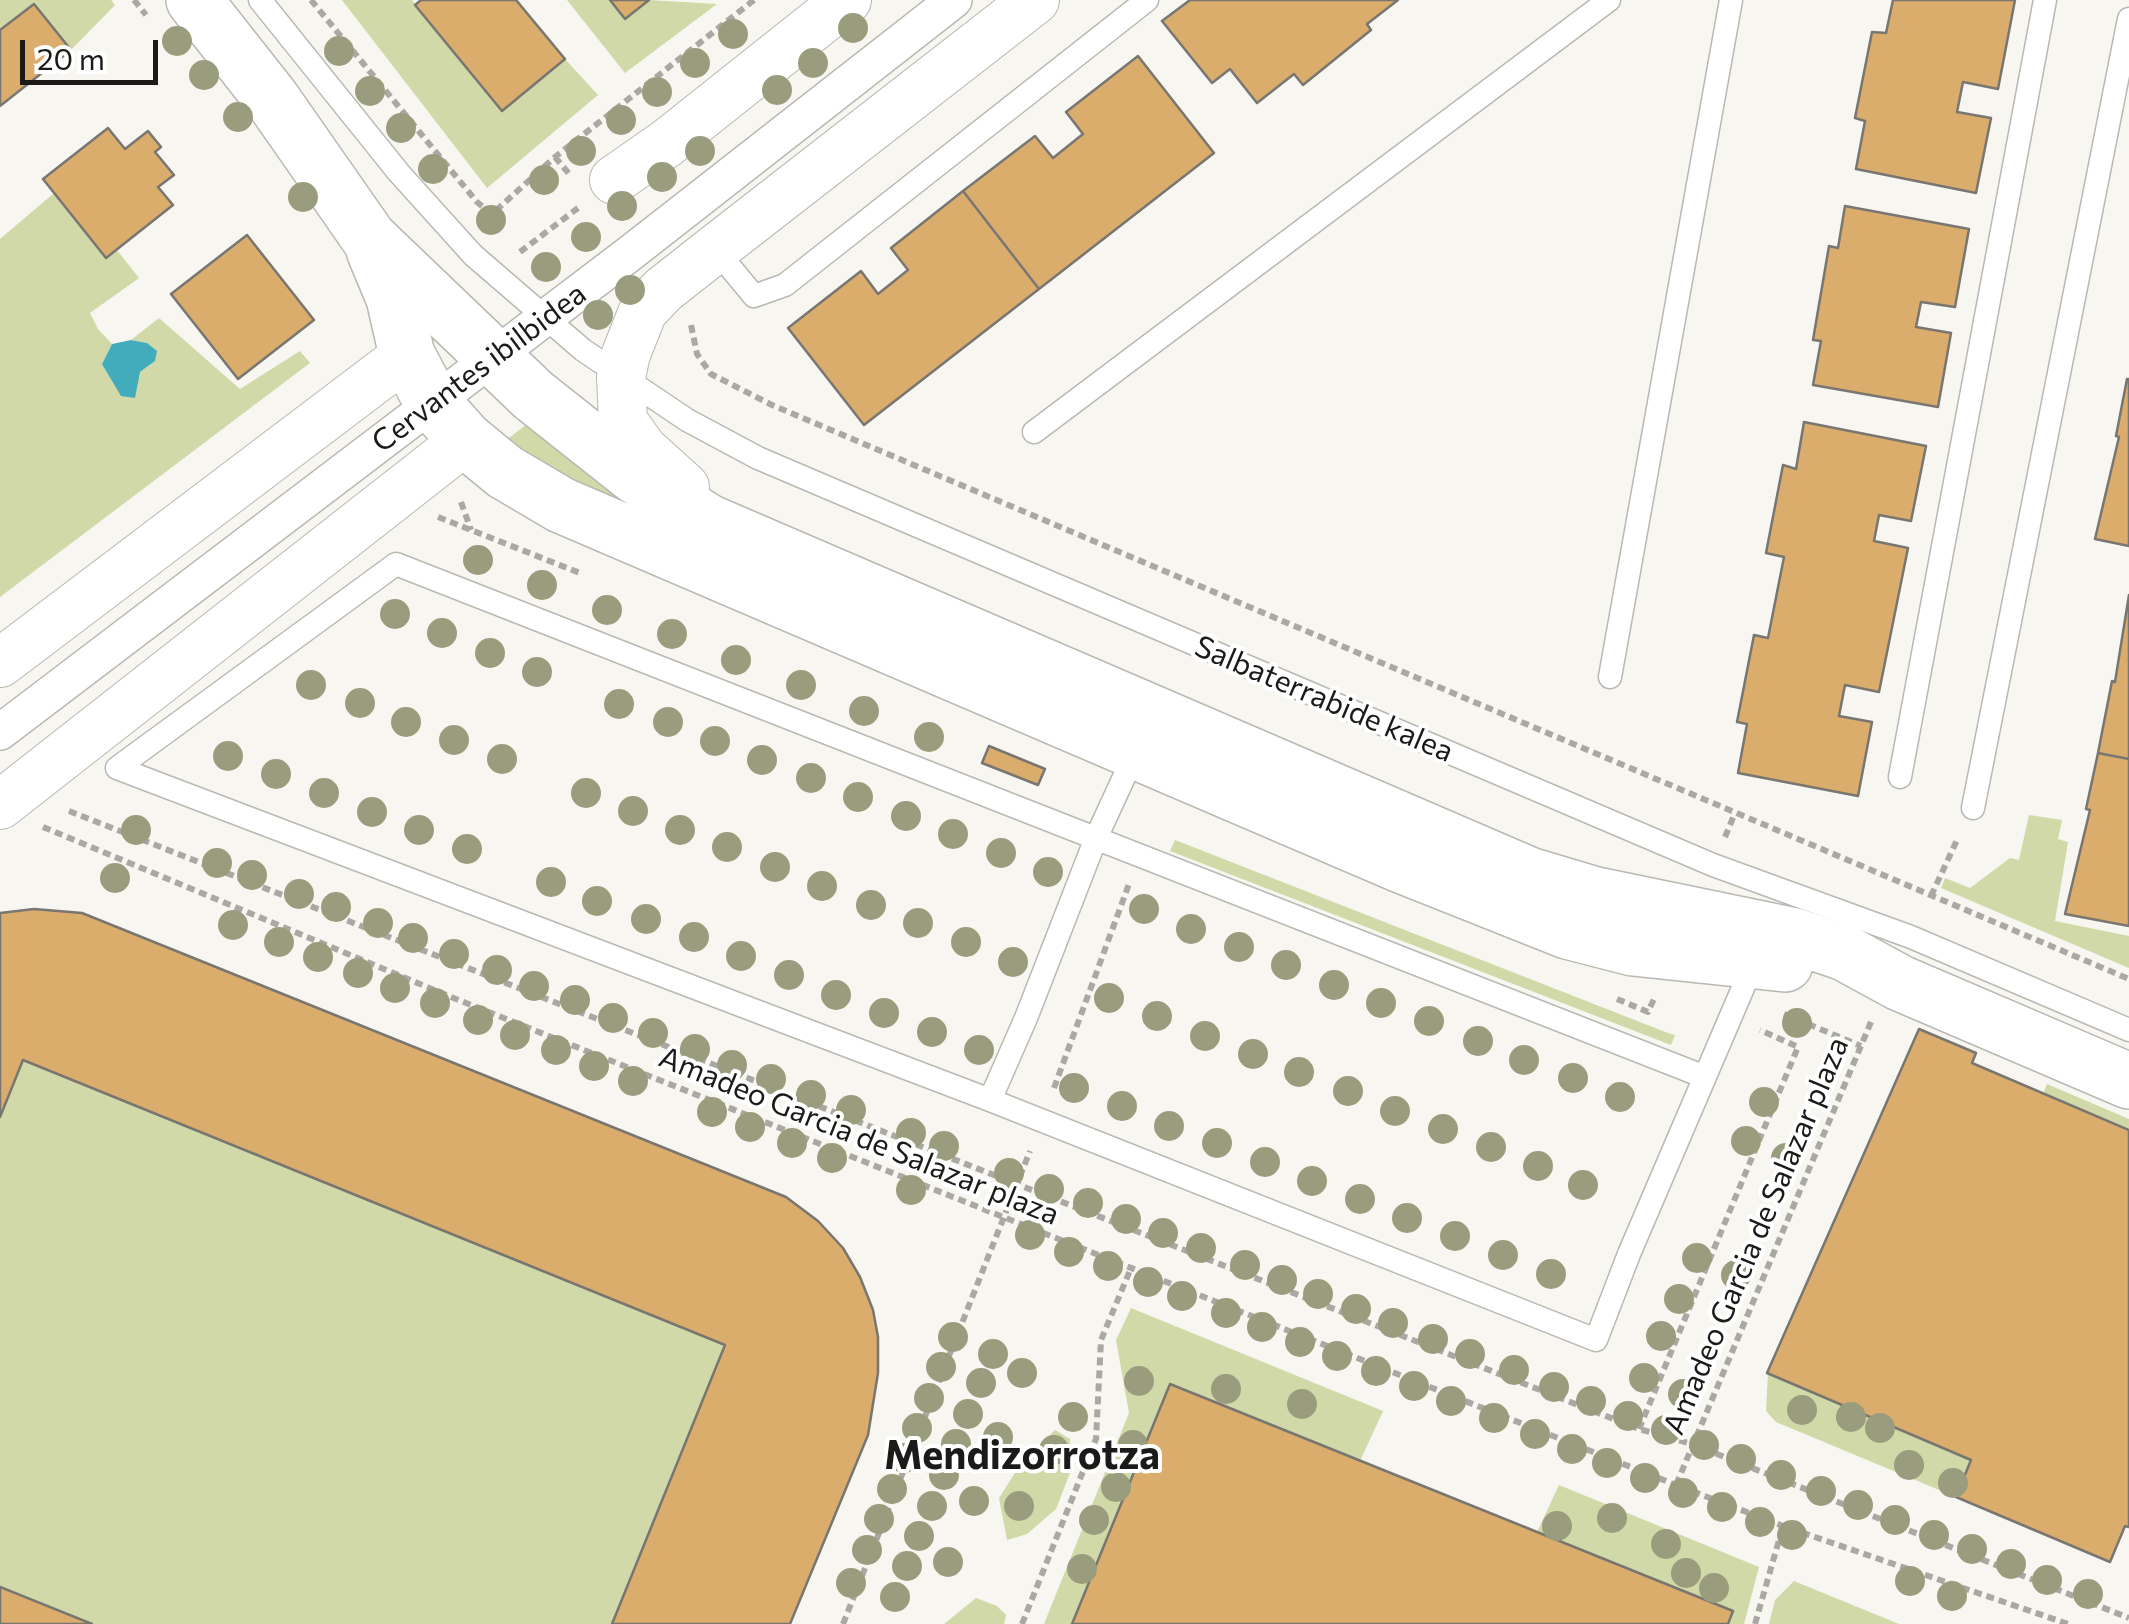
<!DOCTYPE html>
<style>
body{margin:0}
#map{position:relative;width:2129px;height:1624px;overflow:hidden;background:#f7f6f0;font-family:Commissioner,sans-serif}
canvas{display:block}
.scale{position:absolute;left:20px;top:40px;width:138px;height:45px;box-sizing:border-box;border:5px solid #1b1a18;border-top:0;padding-left:12px;font-size:30px;line-height:35px;white-space:nowrap;color:#1b1a18;-webkit-text-stroke:8px #fff;paint-order:stroke}
</style>
<div id="map">
<canvas width="2129" height="1624"></canvas>
<div class="scale">20 m</div>
</div>
<script>
const c = document.querySelector('canvas').getContext('2d');
c.lineJoin = 'round';
function fillPath(path, color) { c.fillStyle = color; c.fill(path, 'evenodd'); }
const shape = rows => new Path2D(rows.map(r => 'M' + r).join(''));
function trace(path, color, width, dash) { c.strokeStyle = color; c.lineWidth = width; c.lineCap = dash ? 'butt' : 'round'; c.setLineDash(dash || []); c.stroke(path); }
function label(font, color, halo, rows, align = 'center') {
  c.font = font + ' Commissioner,sans-serif'; c.lineWidth = 8; c.setLineDash([]); c.textBaseline = 'middle'; c.strokeStyle = halo; c.fillStyle = color; for (const [text, x, y, turn = 0] of rows) {
    c.save(); c.translate(x, y); c.rotate((+turn || 0) * Math.PI / 180); c.textAlign = isNaN(turn) ? turn : align; if (halo) c.strokeText(text, 0, 0); c.fillText(text, 0, 0); c.restore();
  }
}
const green = shape([
 [0,0,111,0,115,5,71,50,34,4,0,30],
 [342,0,412,0,501,110,565,59,598,95,487,188],
 [567,0,610,0,625,18,649,0,717,4,625,73],
 [54,193,106,257,116,249,139,278,90,313,98,329,112,344,102,364,140,372,155,361,147,343,131,340,159,318,240,389,300,351,310,363,0,597,0,239],
 [539,415,726,549,497,447],
 [2029,815,2062,820,2058,839,2068,842,2055,921,2129,936,2129,968,1941,888,1945,878,1970,888,2010,858,2019,860],
 [1175,840,1668,1033,1675,1035,1671,1045,1170,851],
 [34,909,82,913,786,1197,818,1221,843,1248,860,1277,873,1310,790,1624,0,1624,0,913],
 [2047,1084,2129,1119,2129,1130,2043,1094],
 [1131,1308,1383,1411,1360,1461,1170,1384,1072,1624,1044,1624,1129,1413,1116,1340],
 [1768,1373,1971,1460,1956,1497,1776,1422,1766,1411],
 [1055,1430,1070,1439,1070,1473,1056,1509,1027,1534,1007,1540,999,1498,1018,1468],
 [1559,1485,1759,1567,1744,1624,1728,1624,1537,1532],
 [1794,1581,1899,1624,1769,1624,1775,1600],
 [976,1598,997,1606,1006,1615,1004,1624,944,1624]
]);
const water = shape([
 [131,340,147,343,157,351,155,361,140,372,135,398,121,396,102,364,112,344]
]);
const building = shape([
 [421,0,516,0,565,59,502,111,415,5,421,0],
 [610,0,649,0,625,19,610,0],
 [1190,0,1398,0,1367,24,1371,30,1303,85,1294,74,1257,103,1230,69,1212,83,1162,21,1190,0],
 [1893,0,2015,0,1998,89,1963,82,1957,112,1991,118,1976,193,1856,169,1865,121,1855,118,1872,32,1886,33,1893,0],
 [34,4,71,50,0,106,0,30,34,4],
 [1138,56,1214,153,1039,289,963,191,1035,136,1053,158,1083,134,1066,112,1138,56],
 [108,128,125,149,148,131,161,147,155,152,174,175,158,187,173,205,106,258,43,179,108,128],
 [963,191,1039,289,864,425,788,328,861,271,878,294,908,270,891,248,963,191],
 [1845,206,1969,229,1955,307,1921,302,1916,327,1951,333,1938,407,1813,385,1821,341,1813,340,1829,246,1838,248,1845,206],
 [247,235,314,320,238,379,171,294,247,235],
 [2127,379,2129,379,2129,546,2095,539,2119,437,2116,436,2127,379],
 [1804,422,1926,446,1911,521,1879,515,1874,541,1908,548,1879,692,1845,685,1839,716,1872,722,1858,796,1738,773,1747,724,1737,722,1754,635,1768,638,1784,557,1766,553,1783,465,1796,469,1804,422],
 [2129,595,2129,759,2098,753,2112,681,2115,682,2129,595],
 [989,746,1045,769,1038,785,982,763,989,746],
 [2098,753,2129,759,2129,926,2065,914,2090,810,2086,809,2098,753],
 [34,909,82,913,786,1197,818,1221,843,1248,860,1277,873,1310,878,1337,878,1373,868,1435,790,1624,612,1624,725,1345,23,1060,0,1117,0,913,34,909],
 [1919,1029,1976,1053,1972,1063,2129,1130,2129,1527,2125,1526,2110,1562,1956,1497,1971,1460,1767,1373,1919,1029],
 [1170,1384,1733,1611,1728,1624,1072,1624,1170,1384],
 [0,1587,92,1624,0,1624,0,1587]
]);
const path = shape([
 [134,0,146,15],
 [311,0,477,202,492,214,555,157,754,0],
 [555,157,570,175],
 [520,252,578,208],
 [691,325,697,354,711,374,772,405,2129,979],
 [461,502,471,530],
 [438,517,580,573],
 [69,811,1639,1429,1692,1444,2129,1618],
 [43,827,451,997,1676,1485],
 [1725,837,1735,813],
 [1931,896,1958,838],
 [1617,999,1648,1012,1654,999],
 [1784,1014,1861,1046],
 [1871,1022,1676,1485,1783,1526,2068,1624],
 [1054,1088,1129,884],
 [1639,1429,1798,1047,1760,1030],
 [843,1624,1030,1151],
 [1022,1624,1096,1439,1101,1340,1131,1268],
 [1755,1624,1783,1526]
]);
const service = shape([
 [260,0,399,173,473,255,583,350,687,420,758,458,1713,865,1911,937,2129,1030],
 [715,249,754,296,785,285,1147,0],
 [1034,432,1609,0],
 [1610,677,1731,0],
 [1900,777,2045,0],
 [1973,808,2129,19],
 [1705,1077,396,564,117,768,990,1100,1596,1340,1629,1254,1755,960],
 [990,1100,1026,1018,1096,838,1137,749]
]);
const pedestrian = shape([
 [0,732,633,251,954,0]
]);
const minor = shape([
 [614,180,667,143,847,0],
 [685,487,643,449,623,421,621,377,626,354,643,311,663,290,715,249,1035,0],
 [0,663,407,355],
 [0,805,466,440]
]);
const tertiary = shape([
 [194,0,272,99,369,238,533,395,634,475,708,522,1529,875,1596,895,1795,936,1845,953,1900,983,2129,1081],
 [374,250,394,298,407,355,432,402,466,440,505,472,561,505,1401,865,1567,931,1633,948,1785,964]
]);
const trees = [
 [853,28],
 [733,34],
 [177,41],
 [339,51],
 [695,63],
 [813,63],
 [204,75],
 [777,90],
 [370,91],
 [657,92],
 [238,117],
 [621,120],
 [401,128],
 [581,151],
 [700,151],
 [433,169],
 [662,177],
 [544,180],
 [303,197],
 [622,206],
 [491,220],
 [586,237],
 [546,267],
 [630,290],
 [598,315],
 [478,560],
 [542,585],
 [607,610],
 [395,614],
 [442,633],
 [672,634],
 [490,653],
 [736,660],
 [537,672],
 [311,685],
 [801,685],
 [360,703],
 [619,704],
 [864,711],
 [406,722],
 [668,722],
 [929,737],
 [454,740],
 [715,741],
 [228,756],
 [502,759],
 [762,760],
 [276,774],
 [811,778],
 [324,793],
 [586,793],
 [858,797],
 [633,811],
 [372,812],
 [906,816],
 [136,830],
 [419,830],
 [680,830],
 [953,834],
 [727,847],
 [467,849],
 [1001,853],
 [217,863],
 [775,867],
 [1048,872],
 [252,875],
 [115,878],
 [551,882],
 [822,886],
 [299,894],
 [597,901],
 [871,905],
 [336,907],
 [1144,909],
 [646,919],
 [378,923],
 [918,923],
 [233,925],
 [1191,929],
 [694,937],
 [413,938],
 [279,942],
 [966,942],
 [1239,947],
 [454,954],
 [741,956],
 [318,957],
 [1013,962],
 [1286,965],
 [497,970],
 [358,973],
 [789,975],
 [1334,985],
 [534,986],
 [395,988],
 [836,995],
 [1109,998],
 [575,1000],
 [435,1003],
 [1381,1003],
 [884,1013],
 [1157,1016],
 [613,1018],
 [478,1020],
 [1429,1021],
 [1797,1023],
 [932,1032],
 [653,1033],
 [515,1035],
 [1205,1036],
 [1478,1041],
 [695,1049],
 [556,1050],
 [979,1050],
 [1253,1054],
 [1524,1060],
 [732,1065],
 [594,1066],
 [1299,1072],
 [1573,1078],
 [771,1079],
 [633,1081],
 [1074,1088],
 [1348,1091],
 [811,1095],
 [1620,1097],
 [1764,1102],
 [1122,1106],
 [851,1110],
 [1395,1111],
 [712,1112],
 [1169,1126],
 [750,1127],
 [1443,1129],
 [911,1133],
 [1746,1141],
 [792,1143],
 [1217,1143],
 [944,1146],
 [1491,1147],
 [832,1158],
 [1786,1158],
 [1265,1162],
 [1538,1166],
 [1009,1173],
 [1312,1181],
 [1583,1185],
 [1049,1189],
 [911,1190],
 [1360,1199],
 [1088,1203],
 [1407,1218],
 [1126,1219],
 [1163,1233],
 [1030,1235],
 [1455,1236],
 [1201,1248],
 [1069,1252],
 [1503,1255],
 [1697,1258],
 [1245,1265],
 [1108,1266],
 [1551,1274],
 [1736,1275],
 [1282,1280],
 [1148,1282],
 [1318,1294],
 [1182,1296],
 [1679,1299],
 [1356,1309],
 [1226,1313],
 [1393,1323],
 [1262,1327],
 [1661,1336],
 [953,1337],
 [1433,1339],
 [1300,1342],
 [993,1354],
 [1470,1354],
 [1337,1356],
 [941,1367],
 [1514,1370],
 [1376,1371],
 [1022,1373],
 [1644,1378],
 [1139,1381],
 [981,1383],
 [1414,1386],
 [1554,1387],
 [1226,1389],
 [1683,1394],
 [929,1398],
 [1451,1401],
 [1591,1401],
 [1302,1404],
 [1802,1410],
 [968,1414],
 [1628,1416],
 [1073,1417],
 [1851,1417],
 [1494,1418],
 [917,1428],
 [1880,1428],
 [1666,1430],
 [1535,1434],
 [998,1437],
 [956,1444],
 [1133,1445],
 [1704,1445],
 [1572,1449],
 [1054,1450],
 [904,1458],
 [1741,1459],
 [1607,1463],
 [1909,1465],
 [944,1475],
 [1781,1475],
 [1645,1478],
 [1953,1483],
 [1116,1487],
 [892,1489],
 [1821,1491],
 [1683,1493],
 [974,1501],
 [1858,1505],
 [932,1506],
 [1019,1506],
 [1722,1507],
 [1612,1518],
 [879,1519],
 [1094,1520],
 [1895,1520],
 [1760,1522],
 [1557,1526],
 [1792,1535],
 [1934,1535],
 [919,1536],
 [1666,1544],
 [1972,1549],
 [867,1550],
 [948,1562],
 [2011,1564],
 [907,1566],
 [1082,1569],
 [1686,1573],
 [2047,1580],
 [1910,1581],
 [851,1583],
 [1714,1588],
 [2088,1594],
 [1952,1596],
 [895,1597]
];
const streetNames = [
 ["Cervantes ibilbidea",479,368,-37],
 ["Salbaterrabide kalea",1324,699,23],
 ["Amadeo Garcia de Salazar plaza",859,1136,22],
 ["Amadeo Garcia de Salazar plaza",1756,1236,-67]
];
const districtNames = [
 ["Mendizorrotza",1022,1456]
];
fillPath(green, '#d0d9a7');
fillPath(water, '#43acbc');
fillPath(building, '#dbad6d');
trace(building, '#797671', 2.5);
trace(service, '#b9b8b2', 25);
trace(pedestrian, '#b9b8b2', 38);
trace(minor, '#b9b8b2', 50);
trace(tertiary, '#b9b8b2', 58);
trace(path, '#a9a8a3', 6, [8, 5]);
trace(service, '#fff', 22);
trace(pedestrian, '#fff', 35);
trace(minor, '#fff', 48);
trace(tertiary, '#fff', 55);
c.fillStyle = '#9a9d7d';
for (const [x, y] of trees) { c.beginPath(); c.arc(x, y, 15, 0, 2 * Math.PI); c.fill(); }
label('30px', '#1b1a18', '#fff', streetNames);
label('bold 40px', '#1b1a18', '#fff', districtNames);
</script>
